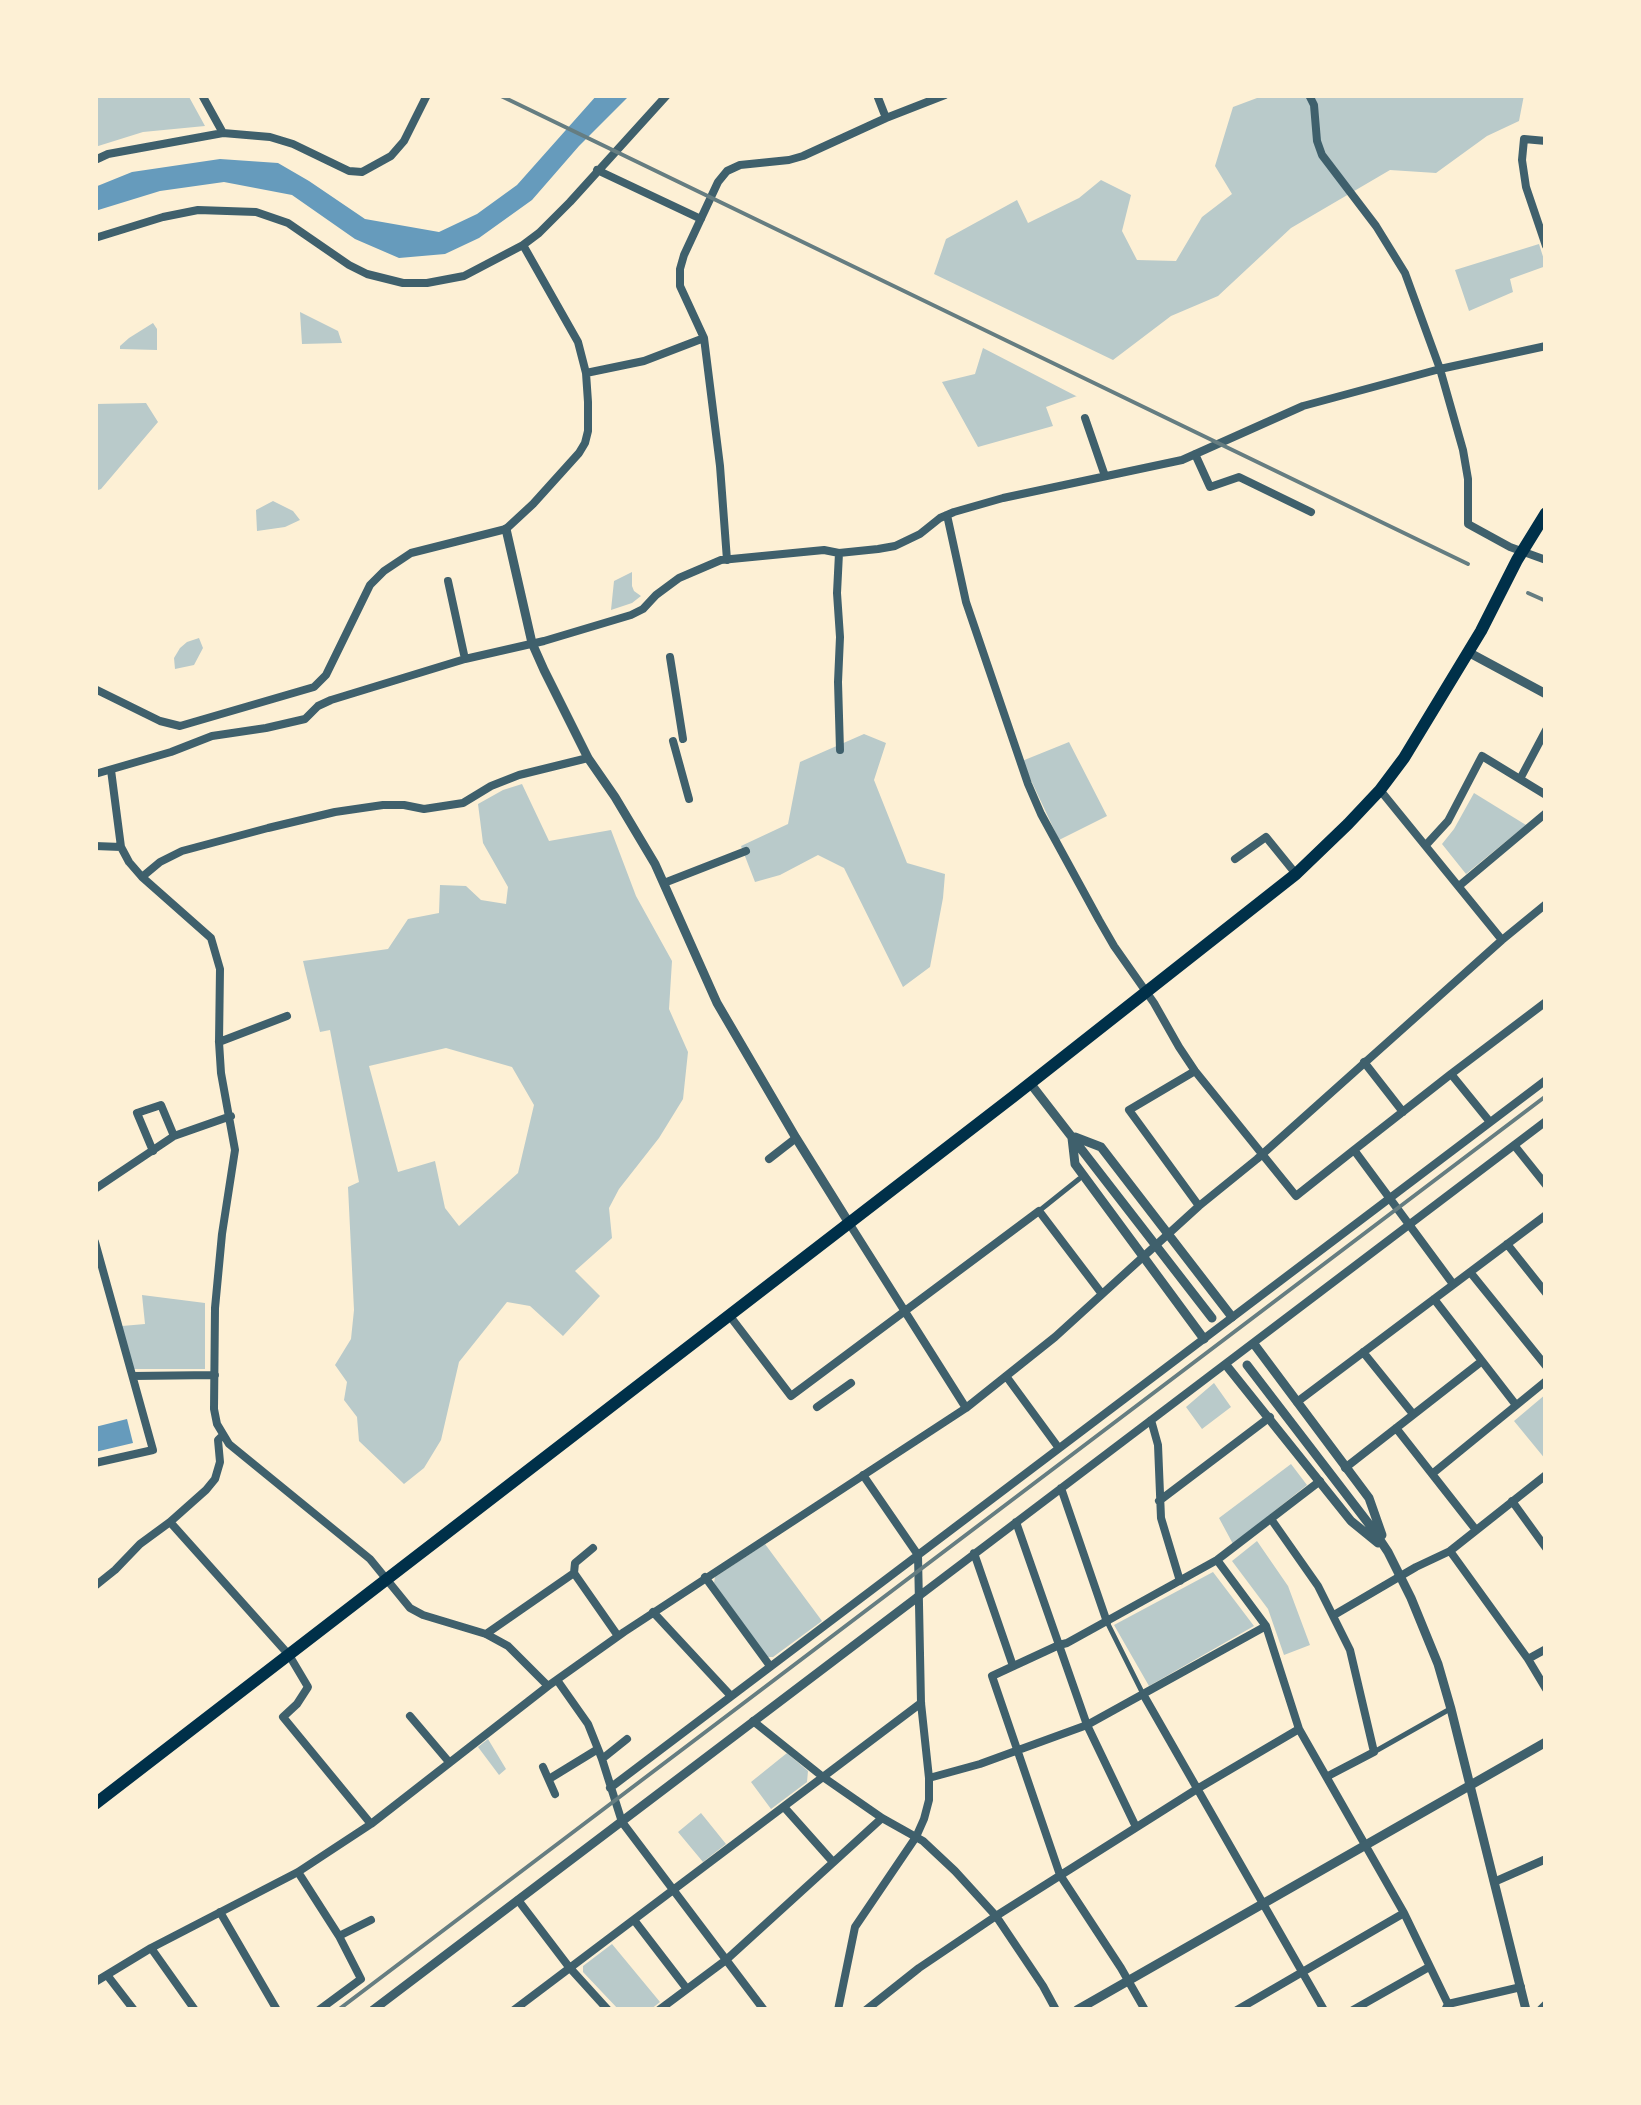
<!DOCTYPE html>
<style>
body{margin:0}
#map{position:relative;width:1641px;height:2105px;overflow:hidden;background:#fdf0d5;font-family:Mulish,sans-serif}
canvas{display:block}
.frame{position:absolute;inset:0;border:98px solid #fdf0d5;pointer-events:none}
</style>
<div id="map">
<canvas width="1641" height="2105"></canvas>
<div class="frame"></div>
</div>
<script>
const c = document.querySelector('canvas').getContext('2d');
c.lineJoin = 'round';
function fillPath(path, color) { c.fillStyle = color; c.fill(path, 'evenodd'); }
const shape = rows => new Path2D(rows.map(r => 'M' + r).join(''));
function trace(path, color, width, dash) { c.strokeStyle = color; c.lineWidth = width; c.lineCap = dash ? 'butt' : 'round'; c.setLineDash(dash || []); c.stroke(path); }
const green = shape([
 [95,95,188,95,205,126,143,132,95,147],
 [1265,95,1524,95,1519,121,1487,136,1436,173,1390,170,1291,228,1218,296,1171,316,1113,360,934,274,946,239,1017,200,1028,223,1079,198,1101,180,1131,195,1122,231,1137,260,1176,261,1202,217,1232,194,1215,166,1233,107],
 [1539,244,1546,266,1510,279,1513,292,1469,311,1455,270],
 [300,312,338,331,342,343,302,344],
 [153,323,157,329,157,350,120,349,120,346,129,338],
 [983,348,1076,396,1077,396,1046,407,1053,426,978,447,942,382,975,374],
 [146,403,158,422,101,489,95,491,95,404],
 [273,501,293,511,300,520,285,527,257,531,256,510],
 [632,572,632,586,634,591,641,596,632,603,611,610,614,581],
 [199,638,203,648,194,665,175,669,174,658,180,648,187,642],
 [864,734,886,743,874,780,907,863,945,874,943,898,930,967,903,987,844,868,818,855,780,875,755,882,741,846,788,824,800,762],
 [1069,742,1107,816,1059,840,1022,761],
 [522,784,549,841,611,830,636,896,672,961,669,1009,688,1052,683,1099,659,1138,619,1189,609,1208,612,1238,575,1271,600,1296,563,1336,530,1306,507,1302,459,1362,441,1440,424,1468,404,1484,359,1441,357,1417,344,1400,347,1382,335,1365,351,1339,354,1310,348,1187,359,1182,330,1030,320,1032,303,961,388,949,408,919,439,913,440,885,466,886,481,900,506,904,508,887,483,843,478,804,503,790],
 [446,1048,512,1067,534,1105,518,1173,459,1226,445,1208,435,1161,398,1172,369,1066],
 [1474,793,1526,825,1466,874,1442,844,1454,829],
 [142,1295,205,1303,205,1369,132,1369,122,1326,145,1324],
 [1214,1383,1231,1407,1202,1429,1186,1407],
 [1546,1394,1546,1460,1514,1421],
 [1291,1464,1307,1485,1233,1544,1219,1518],
 [1257,1541,1288,1586,1310,1645,1284,1655,1268,1609,1232,1561],
 [765,1544,822,1621,773,1657,767,1657,714,1583,715,1577],
 [1213,1572,1254,1626,1149,1686,1114,1625],
 [488,1739,506,1769,499,1775,478,1747],
 [787,1753,808,1771,807,1782,771,1809,751,1782],
 [701,1813,726,1844,703,1862,678,1832],
 [612,1944,660,2002,650,2010,619,2010,583,1972,583,1966]
]);
const water = shape([
 [597,95,630,95,579,146,532,200,479,238,445,254,399,258,355,239,292,195,224,182,160,191,95,211,95,187,132,172,220,159,278,163,309,181,365,219,439,232,477,214,517,185],
 [127,1419,133,1443,95,1452,95,1427]
]);
const pedestrian = shape([
 [1039,1211,1079,1179],
 [1107,1622,1143,1694],
 [1374,1752,1450,1709]
]);
const minor = shape([
 [202,95,223,133],
 [877,95,886,118],
 [1309,95,1314,105,1317,141,1322,155,1376,226,1405,273,1440,369,1463,450,1468,479,1468,524,1510,547,1546,560],
 [1546,141,1524,139,1522,160,1526,187,1546,246],
 [95,160,108,154,223,133,270,137,293,144,349,171,362,172,391,156,404,141,427,95],
 [597,170,701,219],
 [95,238,163,217,198,210,256,212,288,223,349,265,367,274,403,283,427,283,464,276,523,245,578,342,586,373,588,402,588,431,585,443,579,453,533,504,506,529,411,553,384,571,370,585,326,675,314,687,180,726,160,721,95,689],
 [523,245,539,233,570,202,667,95],
 [586,373,644,361,704,338],
 [1085,418,1105,476],
 [1195,454,1210,487,1239,477,1311,512],
 [947,515,966,602,1028,784,1041,814,1099,920,1114,946,1154,1003,1179,1047,1195,1071,1296,1196,1354,1150],
 [839,553,837,593,840,637,838,682,840,750],
 [727,560,720,466,704,338,680,286,680,269,684,255,718,182,727,171,740,165,789,160,803,156,886,118,945,95],
 [448,581,465,659],
 [670,657,683,739],
 [673,741,689,799],
 [111,770,121,847,129,862,142,877,211,938,220,969,219,1042,221,1073,235,1150,222,1234,215,1308,214,1409,217,1424,229,1444,370,1559,410,1608,423,1615,486,1634,508,1646,548,1686],
 [95,774,171,752,212,736,266,728,305,719,318,706,331,700,465,659,544,641,631,615,643,609,656,595,679,578,721,560,824,550,839,553,878,549,895,546,920,534,940,518,954,512,1003,498,1182,460,1303,406,1440,369,1546,346],
 [1520,779,1546,730],
 [1380,790,1502,940],
 [1426,845,1448,821,1482,756,1546,795],
 [95,846,121,847],
 [1235,859,1266,837,1296,874],
 [142,877,160,862,182,851,268,828,335,812,383,805,404,805,424,809,463,803,491,786,519,775,588,758],
 [664,883,746,851],
 [1459,886,1546,813],
 [219,1042,287,1016],
 [1364,1062,1403,1112],
 [1195,1071,1129,1110,1199,1206],
 [1451,1074,1546,1002],
 [1514,1145,1546,1185],
 [153,1151,137,1113,161,1105,174,1136],
 [769,1159,796,1138],
 [95,1189,174,1136,231,1116],
 [849,1223,966,1408],
 [95,1242,153,1450,95,1463],
 [1507,1244,1546,1293],
 [1470,1272,1546,1366],
 [1453,1284,1354,1150,1451,1074,1490,1122],
 [1434,1299,1516,1405],
 [729,1315,791,1396,1039,1211,1102,1294],
 [1363,1352,1413,1414],
 [133,1376,215,1375],
 [1006,1376,1058,1447],
 [1297,1402,1546,1215],
 [817,1407,851,1383],
 [1151,1420,1158,1445,1161,1518,1180,1581],
 [1396,1428,1476,1530],
 [1345,1468,1482,1361],
 [1432,1474,1546,1381],
 [1061,1488,1107,1622],
 [1159,1501,1270,1417],
 [1512,1501,1546,1548],
 [1271,1519,1318,1586,1350,1650,1374,1752,1328,1776],
 [170,1522,289,1655,308,1687,297,1704,283,1717,371,1824],
 [1016,1522,1087,1725,1136,1827],
 [1450,1551,1528,1659,1546,1689],
 [974,1553,1013,1666],
 [1217,1560,1266,1626,1299,1729,1404,1913,1448,2004],
 [574,1573,575,1563,593,1548],
 [705,1577,770,1666],
 [95,1586,115,1570,140,1544,170,1522,206,1490,215,1479,220,1462,218,1440,223,1435],
 [919,1596,1546,1121],
 [653,1612,731,1696],
 [1334,1615,1416,1567,1450,1551,1546,1475],
 [486,1634,574,1573,618,1636],
 [1528,1659,1546,1649],
 [557,1680,588,1724,602,1759,622,1822,764,2010],
 [1143,1694,1324,2010],
 [410,1716,449,1762],
 [753,1721,823,1777,882,1818,923,1841,955,1871,996,1916,1043,1986,1056,2010],
 [602,1759,627,1739],
 [543,1767,555,1794],
 [929,1778,980,1764,1087,1725,1266,1626],
 [549,1779,598,1749],
 [610,1788,1546,1080],
 [784,1807,833,1862],
 [298,1872,339,1936,361,1979,319,2010],
 [1494,1882,1546,1859],
 [518,1900,569,1967,608,2010],
 [220,1912,277,2010],
 [634,1920,687,1989],
 [339,1936,371,1920],
 [151,1948,195,2010],
 [107,1975,134,2010],
 [95,1982,151,1948,298,1872,371,1824,548,1686,624,1632,966,1408,1055,1337,1199,1206,1257,1159,1502,940,1546,904],
 [514,2010,921,1703],
 [659,2010,726,1960,882,1818],
 [838,2010,855,1927,916,1837,924,1819,929,1800,929,1778,921,1703,918,1555,863,1475],
 [866,2010,919,1968,996,1916,1197,1789,1299,1729],
 [1145,2010,1121,1968,1060,1875,992,1676,1059,1645,1067,1643,1217,1560,1320,1481],
 [1237,2010,1404,1913],
 [1353,2010,1429,1967],
 [1445,2010,1448,2004,1521,1987],
 [1540,2010,1546,2004]
]);
const tertiary = shape([
 [506,529,532,643,544,670,588,758,615,797,655,864,717,1003,796,1138,849,1223],
 [1468,652,1546,694],
 [1030,1083,1212,1318],
 [1075,1137,1101,1147,1232,1317],
 [1072,1138,1075,1164,1204,1339],
 [1254,1344,1369,1498,1382,1535],
 [1226,1365,1351,1521,1378,1543],
 [1247,1365,1372,1528,1388,1552,1411,1598,1438,1664,1451,1709,1526,2010],
 [373,2010,919,1596],
 [1077,2010,1546,1742]
]);
const trunk = shape([
 [95,1804,1014,1096,1296,874,1348,824,1380,790,1404,758,1481,631,1517,560,1546,513]
]);
const rail = shape([
 [499,95,1468,564],
 [1528,593,1546,601],
 [338,2010,1546,1096]
]);
fillPath(green, '#b9caca');
fillPath(water, '#669bbc');
trace(pedestrian, '#3f606c', 5);
trace(minor, '#3f606c', 8);
trace(tertiary, '#3f606c', 9);
trace(trunk, '#003049', 12);
trace(rail, '#657d81', 4);
</script>
